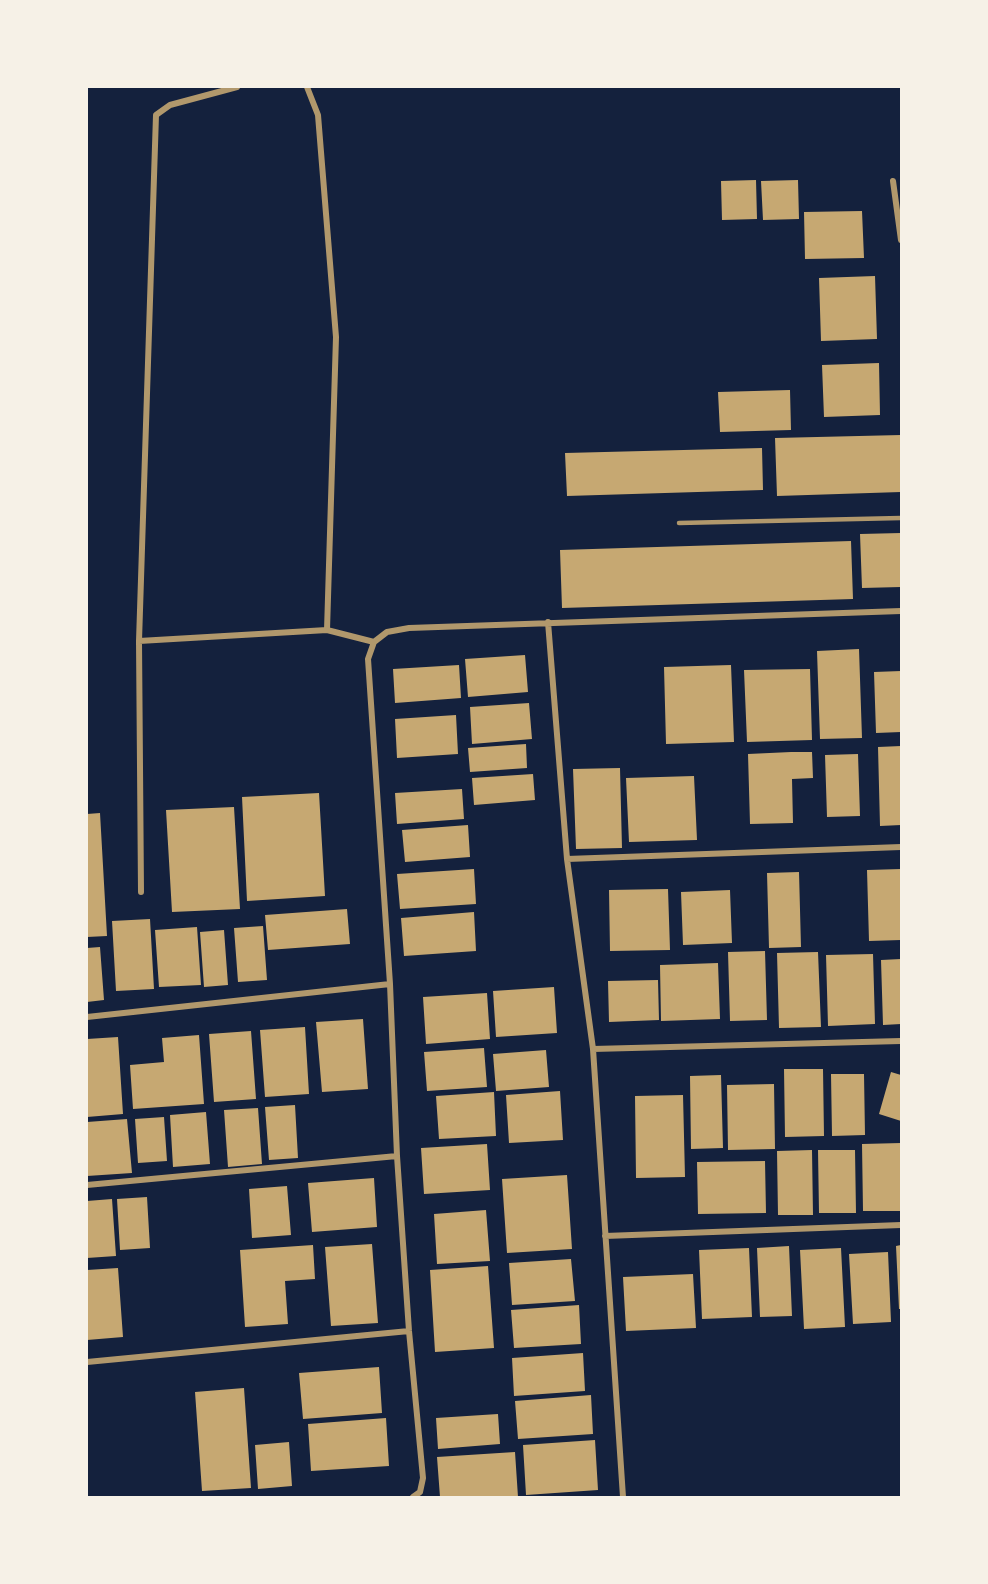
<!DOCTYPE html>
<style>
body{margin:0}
#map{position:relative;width:988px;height:1584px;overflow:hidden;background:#14213d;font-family:"Crimson Pro",serif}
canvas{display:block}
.frame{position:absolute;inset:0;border:88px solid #f6f1e7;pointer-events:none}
</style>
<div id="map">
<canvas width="988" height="1584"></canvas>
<div class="frame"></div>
</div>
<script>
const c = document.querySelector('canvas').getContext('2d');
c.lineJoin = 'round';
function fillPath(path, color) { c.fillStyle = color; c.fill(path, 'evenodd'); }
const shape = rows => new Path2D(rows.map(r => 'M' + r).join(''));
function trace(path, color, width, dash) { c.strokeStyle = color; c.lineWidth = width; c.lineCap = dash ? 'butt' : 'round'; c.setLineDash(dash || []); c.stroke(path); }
const building = shape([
 [756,180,757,219,722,220,721,181],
 [798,180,799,219,763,220,761,181],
 [862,211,864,258,805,259,804,212],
 [875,276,877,339,821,341,819,278],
 [879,363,880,415,824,417,822,365],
 [790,390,791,430,720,432,718,392],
 [901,435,901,492,777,496,775,438],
 [762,448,763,490,567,496,565,453],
 [901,533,901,587,862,588,860,534],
 [851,541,853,599,562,608,560,550],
 [859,649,862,738,820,739,817,651],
 [525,655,528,692,468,697,465,659],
 [459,665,461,698,395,703,393,669],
 [731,665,734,742,666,744,664,667],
 [810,669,812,740,747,742,744,670],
 [901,671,901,732,876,733,874,672],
 [529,703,532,739,472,744,470,707],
 [456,715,458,754,397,758,395,719],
 [526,744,527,768,470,772,468,748],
 [901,746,901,825,880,826,878,747],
 [791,752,812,752,813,778,792,779,793,823,750,824,748,754],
 [858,754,860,816,827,817,825,755],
 [620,768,622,848,576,849,573,769],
 [533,774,535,800,474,805,472,778],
 [694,776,697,840,629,842,626,778],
 [462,789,464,819,397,824,395,793],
 [319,793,325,896,247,901,242,797],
 [234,807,240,909,172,912,166,810],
 [100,813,107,936,87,937,87,814],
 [468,825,470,857,405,862,402,830],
 [474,869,476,904,400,909,397,874],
 [901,869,901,940,869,941,867,870],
 [799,872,801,947,769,948,767,873],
 [668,889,670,950,610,951,609,890],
 [730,890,732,943,683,945,681,892],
 [347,909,350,944,268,950,265,915],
 [474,912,476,951,404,956,401,918],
 [150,919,154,989,116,991,112,921],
 [263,926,267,980,238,982,234,928],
 [197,927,201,985,159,987,155,930],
 [224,930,228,985,204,987,200,932],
 [100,947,104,1000,87,1002,87,948],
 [765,951,767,1020,730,1021,728,952],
 [818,952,821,1027,779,1028,777,953],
 [873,954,875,1024,828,1026,826,955],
 [901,959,901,1024,883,1025,881,960],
 [718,963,720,1019,661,1021,660,965],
 [658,980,659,1020,609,1022,608,981],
 [554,987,557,1033,496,1037,493,991],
 [487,993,490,1039,426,1044,423,997],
 [363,1019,368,1089,322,1092,316,1022],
 [305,1027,309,1094,265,1097,260,1030],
 [251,1031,256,1099,214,1102,209,1034],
 [199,1035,204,1104,133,1109,130,1065,164,1062,162,1038],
 [118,1037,123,1114,87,1117,87,1039],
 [484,1048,487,1087,427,1091,424,1052],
 [546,1050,549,1087,496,1091,493,1054],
 [784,1069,823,1069,824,1136,785,1137],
 [891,1072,901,1075,901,1121,879,1114],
 [831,1074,864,1074,865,1135,832,1136],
 [721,1075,723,1148,691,1149,690,1076],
 [774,1084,775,1149,728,1150,727,1085],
 [560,1091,563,1140,509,1143,506,1095],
 [494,1092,496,1136,439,1139,436,1096],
 [683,1095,685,1177,636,1178,635,1096],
 [295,1105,298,1158,269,1160,265,1107],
 [258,1108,262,1164,228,1167,224,1110],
 [206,1112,210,1164,173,1167,170,1115],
 [164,1117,167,1161,138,1163,135,1119],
 [127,1119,132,1173,87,1176,87,1122],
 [901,1143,901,1211,863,1211,862,1144],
 [487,1144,490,1190,424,1194,421,1148],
 [812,1150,813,1215,778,1215,777,1151],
 [818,1150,855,1150,856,1213,819,1213],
 [765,1161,766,1213,698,1214,697,1162],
 [567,1175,572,1249,507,1253,502,1179],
 [374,1178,377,1227,312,1232,308,1183],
 [287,1186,291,1235,252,1238,249,1189],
 [147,1197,150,1248,120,1250,117,1199],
 [112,1199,116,1256,87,1258,87,1201],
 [486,1210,490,1261,437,1264,434,1214],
 [372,1244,378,1323,331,1326,325,1247],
 [313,1245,315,1279,285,1281,288,1324,245,1327,240,1250],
 [901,1245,901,1309,899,1309,896,1246],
 [789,1246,792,1316,760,1317,757,1248],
 [749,1248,752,1317,702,1319,699,1250],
 [841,1248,845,1327,804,1329,800,1250],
 [888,1252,891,1322,853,1324,849,1254],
 [571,1259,575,1301,512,1305,509,1263],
 [488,1266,494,1348,435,1352,430,1270],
 [118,1268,123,1337,87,1340,87,1270],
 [693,1274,696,1328,626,1331,623,1277],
 [579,1305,581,1344,514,1348,511,1310],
 [583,1353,585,1391,514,1396,512,1358],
 [379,1367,382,1413,303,1419,299,1373],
 [244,1388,251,1488,202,1491,195,1392],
 [591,1395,593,1434,518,1439,515,1401],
 [498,1414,500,1444,438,1449,436,1418],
 [386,1418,389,1466,311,1471,308,1424],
 [595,1440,598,1490,526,1495,523,1445],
 [289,1442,292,1486,258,1489,255,1445],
 [515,1452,518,1497,440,1497,437,1457]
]);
const service = shape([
 [679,523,901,518]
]);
const minor = shape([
 [307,87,318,115,336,337,327,630],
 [893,181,901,240],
 [548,622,567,859,593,1049,623,1497],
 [139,641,327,630,374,642],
 [374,642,368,659,390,984,397,1156,409,1331,423,1478,420,1492,413,1497],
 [374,642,387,632,409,628,901,611],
 [567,859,901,847],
 [141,892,139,641,156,115,170,105,237,87],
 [87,1017,390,984],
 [593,1049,901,1041],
 [87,1185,397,1156],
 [605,1236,901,1225],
 [87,1362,409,1331]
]);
fillPath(building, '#c6a872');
trace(service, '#b1986c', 4.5);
trace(minor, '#b1986c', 6);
</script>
